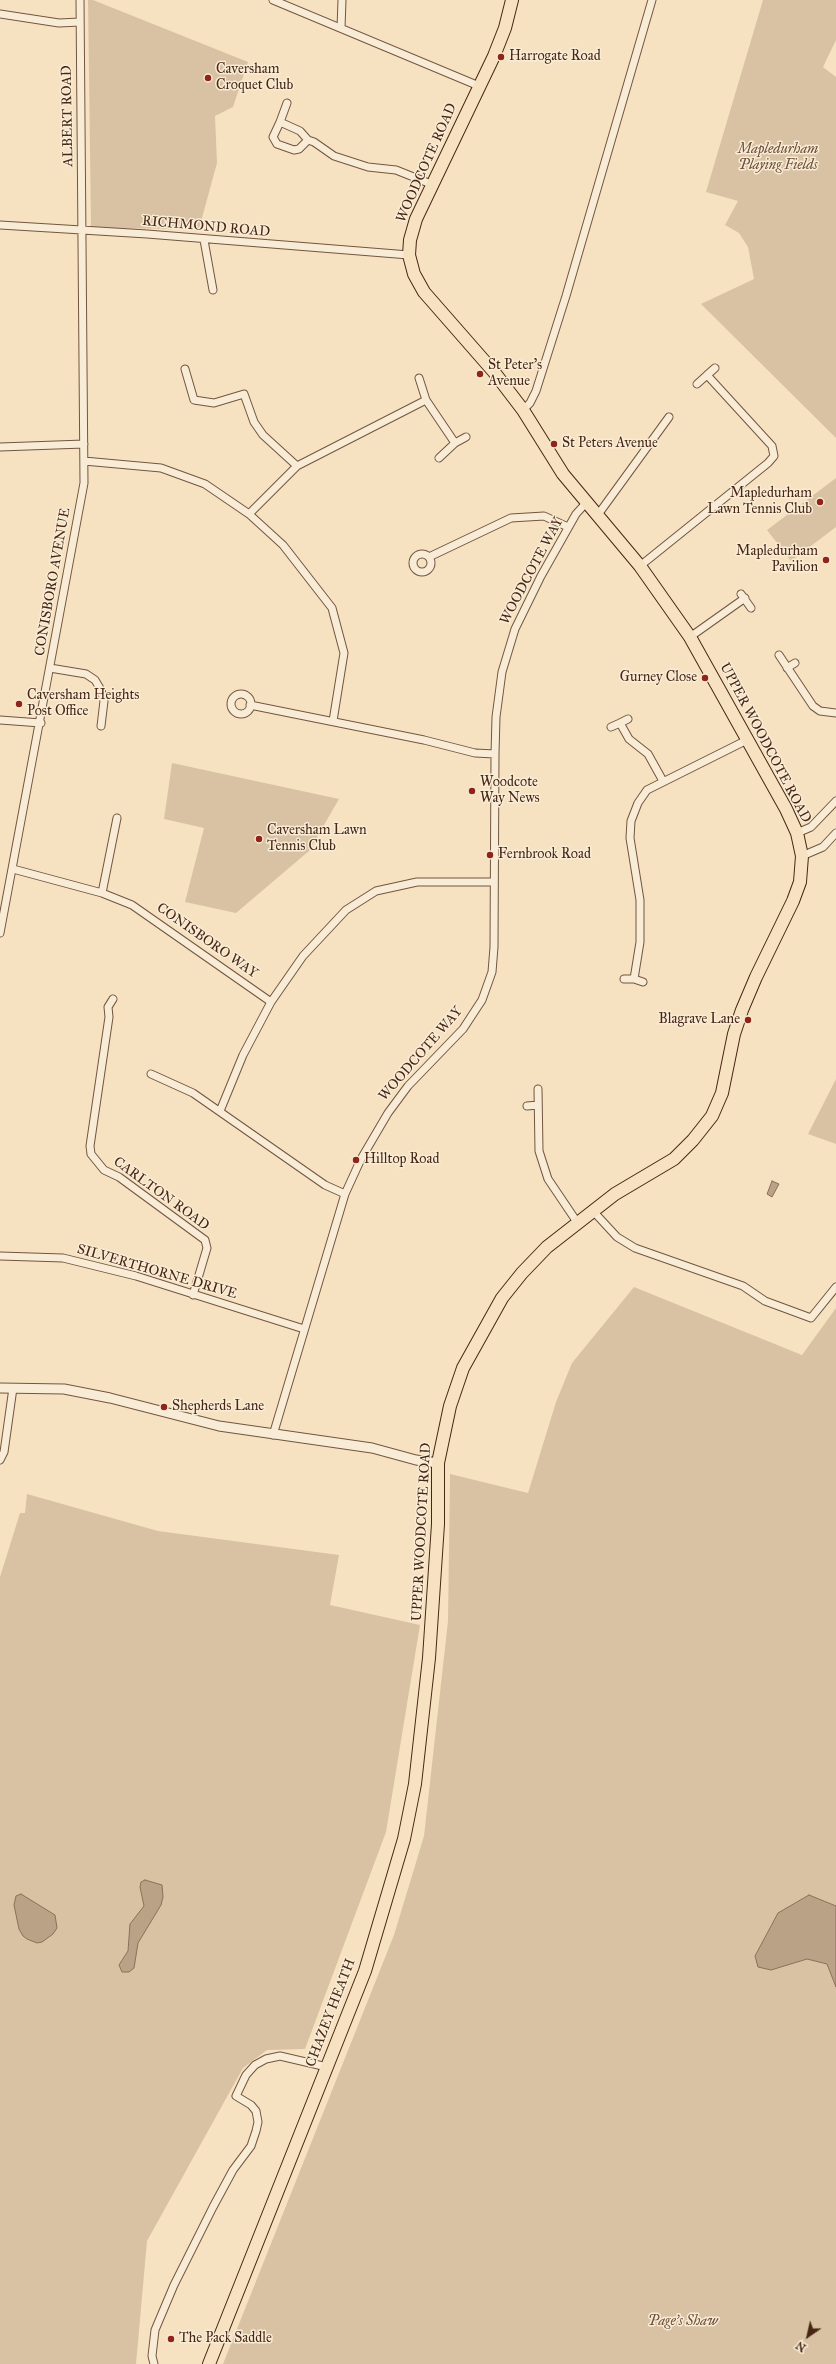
<!DOCTYPE html>
<style>
body{margin:0}
#map{position:relative;width:836px;height:2364px;overflow:hidden;background:#f6e2c0;font-family:"IM FELL Great Primer",serif}
canvas{display:block}
.north{position:absolute;left:788px;top:2316px;width:40px;height:40px;-webkit-text-stroke:3px #f9ecd6;paint-order:stroke;rotate:214deg;font-size:11px;font-weight:700;line-height:16px;text-align:center;color:#472615}
.north::after{content:'';display:block;margin:auto;width:14px;height:18px;background:#472615;clip-path:polygon(50% 0,100% 100%,50% 72%,0 100%)}
</style>
<div id="map">
<canvas width="836" height="2364"></canvas>
<div class="north">N</div>
</div>
<script>
const c = document.querySelector('canvas').getContext('2d');
c.lineJoin = 'round';
function fillPath(path, color) { c.fillStyle = color; c.fill(path, 'evenodd'); }
const shape = rows => new Path2D(rows.map(r => 'M' + r).join(''));
function trace(path, color, width, dash) { c.strokeStyle = color; c.lineWidth = width; c.lineCap = dash ? 'butt' : 'round'; c.setLineDash(dash || []); c.stroke(path); }
function label(font, color, halo, rows, align = 'center') {
  c.font = font + ' "IM FELL Great Primer",serif'; c.lineWidth = 3; c.setLineDash([]); c.textBaseline = 'middle'; c.strokeStyle = halo; c.fillStyle = color; for (const [text, x, y, turn = 0] of rows) {
    c.save(); c.translate(x, y); c.rotate((+turn || 0) * Math.PI / 180); c.textAlign = isNaN(turn) ? turn : align; if (halo) c.strokeText(text, 0, 0); c.fillText(text, 0, 0); c.restore();
  }
}
const green = shape([
 [88,0,93,0,248,62,233,107,215,116,217,163,199,229,91,228],
 [763,0,836,0,836,40,823,67,836,77,836,438,701,304,754,279,748,247,739,233,725,225,738,201,706,192],
 [836,478,836,527,791,561,767,530],
 [172,763,339,799,309,851,236,913,185,902,204,828,164,819],
 [836,1079,836,1144,808,1134],
 [634,1287,802,1355,836,1308,836,2364,223,2364,394,1935,424,1836,448,1621,450,1474,528,1493,556,1402,572,1363],
 [27,1494,158,1531,339,1555,330,1605,420,1625,386,1832,305,2049,267,2050,243,2068,147,2241,136,2364,0,2364,0,1577,20,1513,25,1513]
]);
const water = shape([
 [772,1181,779,1184,772,1197,767,1194,772,1181],
 [145,1880,162,1885,163,1897,161,1905,138,1943,134,1968,129,1972,122,1972,119,1965,128,1951,130,1924,144,1906,140,1887,141,1882,145,1880],
 [21,1894,55,1915,57,1928,53,1934,42,1942,37,1943,27,1939,23,1936,19,1929,14,1905,16,1896,21,1894],
 [809,1895,836,1906,836,1987,827,1964,807,1959,771,1970,758,1967,755,1956,778,1913,809,1895]
]);
const minor = shape([
 [273,0,479,86],
 [0,14,59,23,80,22],
 [341,28,342,0],
 [280,122,287,103],
 [308,140,300,131,280,122,273,137,277,144,294,150,299,149,308,140,314,142,334,156,368,167,396,170,431,184],
 [0,225,147,234,409,255],
 [204,240,213,290],
 [185,369,194,400,214,403,244,394,254,422,263,435,297,466],
 [707,375,715,368],
 [426,400,455,443],
 [523,410,530,403,536,391,566,296,652,0],
 [0,447,84,444],
 [439,458,455,443,466,437],
 [84,461,161,468,205,484,249,514,283,545,332,608,344,653,333,721],
 [249,514,297,466,426,400,419,378],
 [597,516,669,417],
 '413 563a9 9 0 1 1 18 0a9 9 0 1 1-18 0Z',
 [429,557,511,518,544,516,568,527],
 [640,566,768,463,774,456,772,446,707,375,697,384],
 [741,594,751,608],
 [690,637,745,598],
 [779,655,813,706,820,711,836,713],
 [50,668,86,674,95,680,101,690,104,701,101,726],
 [787,668,795,663],
 '231 704a10 10 0 1 1 20 0a10 10 0 1 1-20 0Z',
 [250,705,424,740,475,753,495,754],
 [0,720,41,723],
 [620,723,628,719],
 [611,727,620,723,629,739,648,754,663,781],
 [797,833,811,827,836,801],
 [802,856,823,847,836,833],
 [13,869,102,893,132,905,271,1002],
 [102,893,117,818],
 [0,933,84,483,80,0],
 [624,979,634,979,640,942,640,900,630,838,631,821,638,803,647,790,747,740],
 [634,979,643,982],
 [113,999,108,1007,109,1017,90,1146,91,1154,104,1170,119,1177,205,1240,207,1248,193,1295],
 [151,1074,193,1093,325,1185,345,1194],
 [538,1089,539,1151,548,1179,577,1222],
 [527,1106,538,1105],
 [220,1111,243,1055,271,1002,303,956,346,910,376,891,417,882,494,882],
 [593,1211,617,1237,635,1248,743,1286,765,1301,811,1318,836,1287],
 [0,1256,63,1258,136,1276,304,1329],
 [273,1435,345,1194,361,1159,388,1113,408,1086,463,1029,482,1000,492,972,494,947,495,754,496,717,502,672,515,629,541,576,576,514,586,503],
 [0,1460,4,1452,13,1388],
 [154,2364,152,2356,155,2330,174,2285,213,2207,233,2170,251,2146,256,2131,258,2122,256,2111,251,2105,236,2096,246,2075,255,2065,266,2059,280,2056,327,2067]
]);
const tertiary = shape([
 [0,1388,64,1389,110,1398,219,1426,372,1448,416,1460,438,1463]
]);
const primary = shape([
 [209,2364,365,1971,404,1839,415,1784,429,1658,438,1524,438,1463,450,1406,463,1368,502,1298,522,1273,547,1247,615,1194,674,1159,693,1140,712,1116,722,1093,734,1034,742,1010,756,977,793,901,800,882,802,856,797,833,786,809,690,637,640,566,563,474,523,410,494,372,424,292,414,274,409,255,410,240,416,219,494,56,505,28,512,0]
]);
const markers = [
 [501,57,4,"#8f2418"],
 [208,78,4,"#8f2418"],
 [480,374,4,"#8f2418"],
 [554,444,4,"#8f2418"],
 [820,502,4,"#8f2418"],
 [826,560,4,"#8f2418"],
 [705,678,4,"#8f2418"],
 [19,704,4,"#8f2418"],
 [472,791,4,"#8f2418"],
 [259,839,4,"#8f2418"],
 [490,855,4,"#8f2418"],
 [748,1020,4,"#8f2418"],
 [356,1160,4,"#8f2418"],
 [164,1407,4,"#8f2418"],
 [171,2339,4,"#8f2418"]
];
const poiNames = [
 ["Harrogate Road",509,57],
 ["Caversham",216,70],
 ["Croquet Club",216,86],
 ["St Peter's",488,366],
 ["Avenue",488,382],
 ["St Peters Avenue",562,444],
 ["Mapledurham",812,494,"right"],
 ["Lawn Tennis Club",812,510,"right"],
 ["Mapledurham",818,552,"right"],
 ["Pavilion",818,568,"right"],
 ["Gurney Close",697,678,"right"],
 ["Caversham Heights",27,696],
 ["Post Office",27,712],
 ["Woodcote",480,783],
 ["Way News",480,799],
 ["Caversham Lawn",267,831],
 ["Tennis Club",267,847],
 ["Fernbrook Road",498,855],
 ["Blagrave Lane",740,1020,"right"],
 ["Hilltop Road",364,1160],
 ["Shepherds Lane",172,1407],
 ["The Pack Saddle",179,2339]
];
const streetNames = [
 ["ALBERT ROAD",68,116,-91],
 ["WOODCOTE ROAD",427,163,-66],
 ["RICHMOND ROAD",206,227,5],
 ["WOODCOTE WAY",532,571,-62],
 ["CONISBORO AVENUE",53,582,-80],
 ["UPPER WOODCOTE ROAD",765,743,62],
 ["CONISBORO WAY",207,941,35],
 ["WOODCOTE WAY",421,1054,-49],
 ["CARLTON ROAD",161,1194,36],
 ["SILVERTHORNE DRIVE",157,1272,16],
 ["UPPER WOODCOTE ROAD",422,1532,-87],
 ["CHAZEY HEATH",331,2013,-69]
];
const parkNames = [
 ["Mapledurham",778,150],
 ["Playing Fields",778,166],
 ["Page's Shaw",683,2322]
];
fillPath(green, '#d8c2a3');
fillPath(water, '#baa286');
trace(water, '#8c7059', 1);
trace(minor, '#735540', 9);
trace(tertiary, '#735540', 11);
trace(primary, '#472615', 14);
trace(minor, '#f9ecd6', 7);
trace(tertiary, '#f9ecd6', 9);
trace(primary, '#f6e2c0', 12);
for (const [x, y, r, color] of markers) { const dot = new Path2D(); dot.arc(x, y, r, 0, 2 * Math.PI); c.fillStyle = color; c.fill(dot); trace(dot, '#f9ecd6', 1.5); }
label('14px', '#472615', '#f9ecd6', poiNames, 'left');
label('14px', '#472615', '#f9ecd6', streetNames);
label('italic 14px', '#6b4d38', '#f9ecd6', parkNames);
</script>
